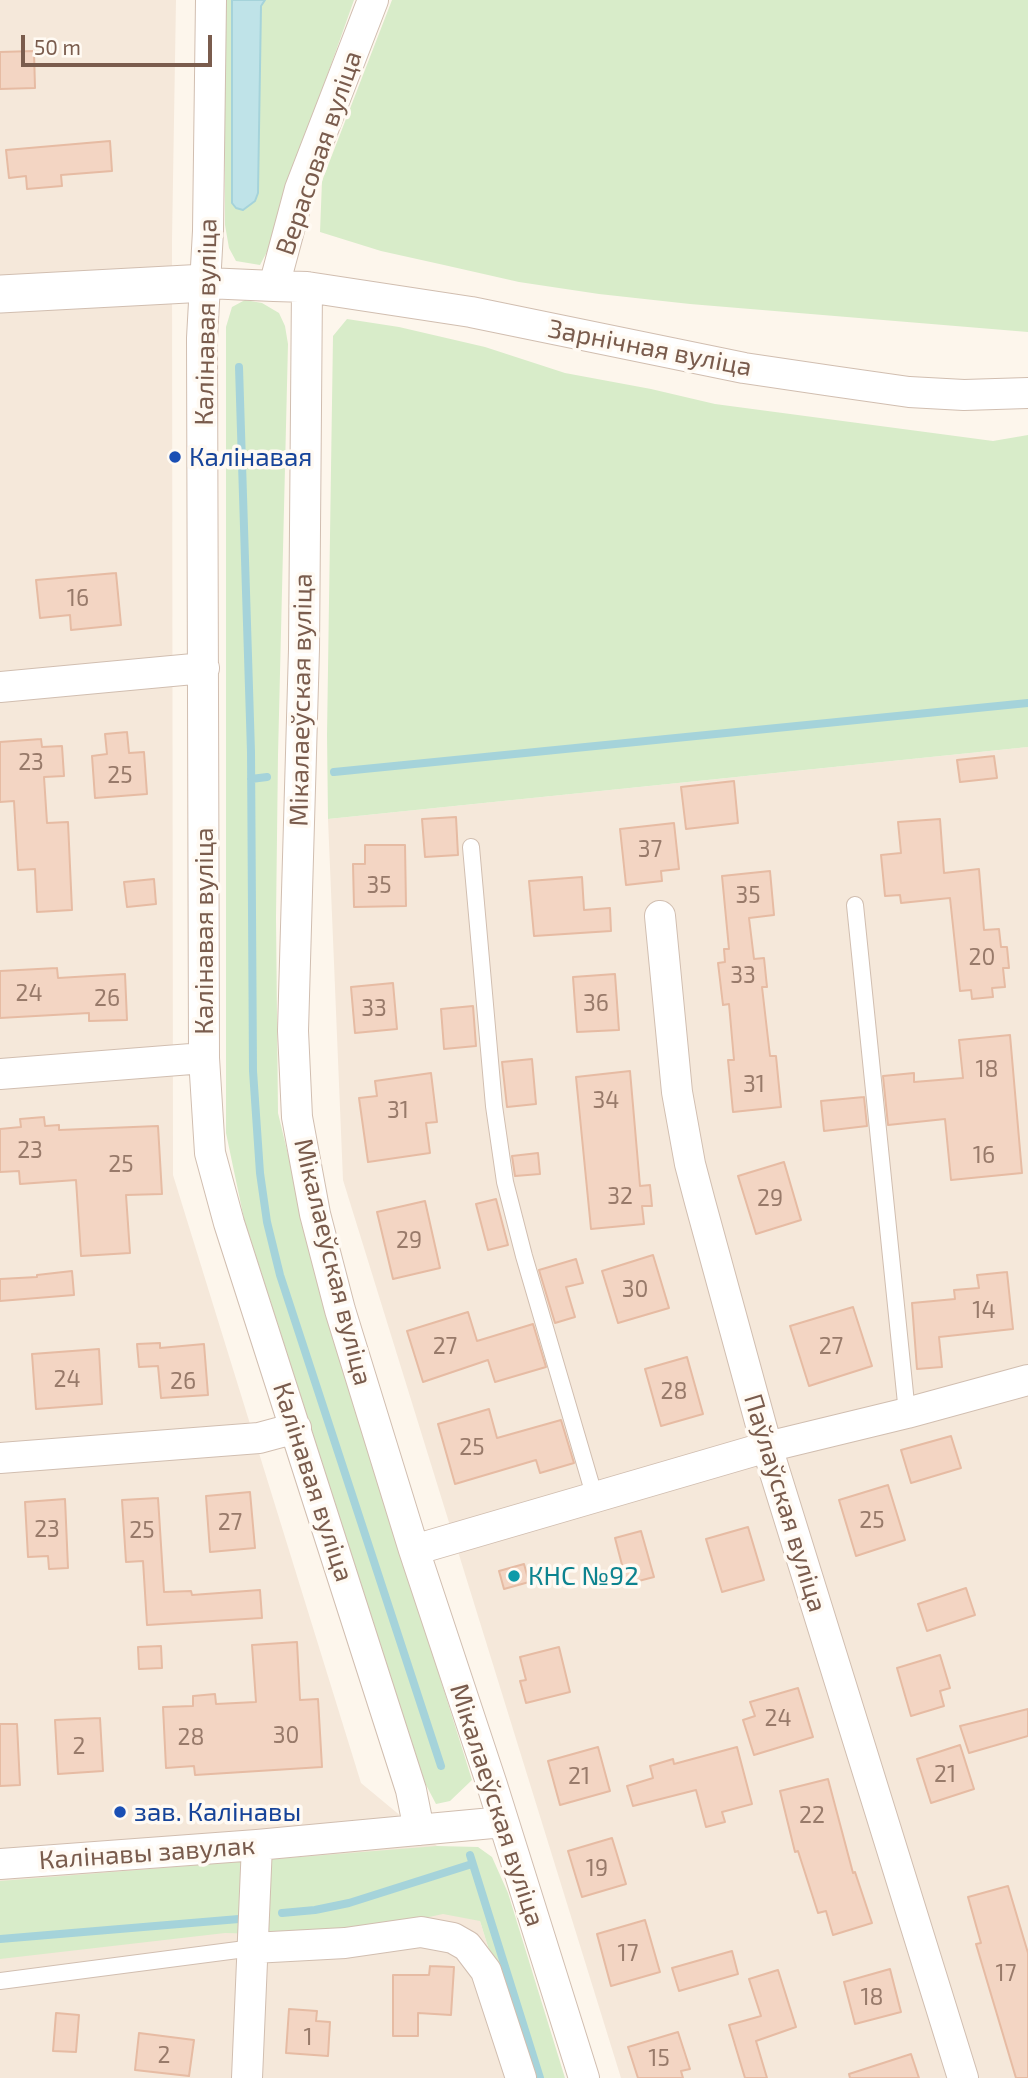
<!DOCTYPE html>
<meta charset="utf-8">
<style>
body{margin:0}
#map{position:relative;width:1028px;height:2078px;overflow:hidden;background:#fdf6ec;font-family:"Exo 2",sans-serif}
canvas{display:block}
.scale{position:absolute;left:21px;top:35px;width:191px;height:32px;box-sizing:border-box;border:4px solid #7a5c4d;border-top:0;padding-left:9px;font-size:21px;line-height:24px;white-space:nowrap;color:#7a5c4d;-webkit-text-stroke:5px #fffaf3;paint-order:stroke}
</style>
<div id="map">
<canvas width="1028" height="2078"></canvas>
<div class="scale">50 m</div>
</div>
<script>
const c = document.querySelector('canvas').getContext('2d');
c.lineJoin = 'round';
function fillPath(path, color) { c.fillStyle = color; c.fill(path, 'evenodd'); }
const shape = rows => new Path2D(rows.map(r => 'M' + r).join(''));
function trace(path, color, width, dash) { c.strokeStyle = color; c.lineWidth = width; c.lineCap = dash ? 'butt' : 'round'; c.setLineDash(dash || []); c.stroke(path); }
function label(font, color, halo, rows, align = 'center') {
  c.font = font + ' "Exo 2",sans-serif'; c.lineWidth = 7; c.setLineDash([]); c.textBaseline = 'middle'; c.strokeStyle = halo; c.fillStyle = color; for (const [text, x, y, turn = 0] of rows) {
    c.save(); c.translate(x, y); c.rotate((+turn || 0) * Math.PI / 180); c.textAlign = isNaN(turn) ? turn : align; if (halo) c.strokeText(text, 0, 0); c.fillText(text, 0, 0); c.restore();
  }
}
const residential = shape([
 [0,0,176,0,172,240,173,1175,361,1783,437,1846,480,1921,529,2078,0,2078],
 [1028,747,1028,2078,621,2078,343,1180,328,819]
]);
const green = shape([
 [225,0,354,0,288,186,270,246,260,265,236,261,229,248,225,225],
 [392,0,1028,0,1028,332,690,304,599,294,519,282,444,265,381,251,320,232,322,181],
 [245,300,262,303,279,313,285,326,288,344,278,755,276,918,278,1113,328,1320,472,1780,450,1801,436,1804,425,1783,244,1219,226,1133,226,327,232,307],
 [347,319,399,327,485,347,565,373,651,389,715,404,993,441,1028,435,1028,747,328,819,327,735,333,336],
 [437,1846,478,1847,492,1857,508,1893,565,2078,529,2078,480,1921,443,1914,340,1936,225,1933,0,1959,0,1881]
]);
const water = shape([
 [232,0,265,0,261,6,258,193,255,201,243,210,236,208,232,203,232,0]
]);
const stream = shape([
 [239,367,251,752,253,1071,260,1173,267,1222,280,1275,441,1766],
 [334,772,1028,703],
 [251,779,267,777],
 [470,1855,540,2078],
 [282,1913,315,1910,349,1903,472,1864],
 [0,1939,239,1919]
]);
const building = shape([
 [34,51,35,88,0,89,0,52,34,51],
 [110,141,112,171,61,175,62,186,27,189,26,176,9,178,6,150,110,141],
 [116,573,121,625,71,630,70,615,40,618,36,580,116,573],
 [127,732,129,753,144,752,147,794,95,798,92,756,107,754,105,734,127,732],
 [41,739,42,747,62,746,64,776,44,777,47,823,68,822,72,910,37,912,35,869,18,870,14,801,0,802,0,742,41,739],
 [994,756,997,778,960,782,957,760,994,756],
 [734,781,738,823,686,829,681,787,734,781],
 [456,817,458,855,425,857,422,819,456,817],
 [940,819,944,873,979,869,984,930,999,929,1001,947,1007,947,1009,968,1003,968,1005,987,992,988,993,997,972,999,971,990,960,991,950,898,901,903,900,895,885,896,881,855,901,853,898,822,940,819],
 [674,823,679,869,661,871,662,881,626,885,620,829,674,823],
 [365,845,405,845,406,906,354,907,353,864,365,864,365,845],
 [770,871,774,915,749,918,754,959,764,958,767,987,762,987,770,1056,776,1056,781,1107,733,1112,728,1060,734,1060,729,1004,723,1005,718,963,725,962,724,949,729,949,722,876,770,871],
 [582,877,584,910,610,908,611,931,534,936,529,881,582,877],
 [154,879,156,904,127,907,124,882,154,879],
 [57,968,58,978,125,974,127,1020,89,1021,89,1013,0,1018,0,971,57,968],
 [615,974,619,1030,577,1032,573,977,615,974],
 [393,983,397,1029,355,1033,351,987,393,983],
 [473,1006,476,1046,444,1049,441,1009,473,1006],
 [1010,1035,1022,1173,951,1180,945,1119,888,1125,883,1076,914,1073,914,1082,963,1078,959,1040,1010,1035],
 [532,1059,536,1104,507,1107,502,1062,532,1059],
 [630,1071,640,1186,650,1185,652,1206,642,1206,644,1224,591,1229,576,1077,630,1071],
 [431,1073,437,1122,426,1123,430,1153,368,1162,359,1098,377,1096,375,1081,431,1073],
 [864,1097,867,1126,824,1131,821,1101,864,1097],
 [44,1117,45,1126,59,1125,59,1130,158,1126,162,1194,126,1195,130,1253,81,1256,76,1180,20,1184,19,1171,0,1172,0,1129,21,1127,20,1119,44,1117],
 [538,1153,540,1174,515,1176,512,1156,538,1153],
 [784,1162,801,1220,756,1234,738,1176,784,1162],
 [496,1199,508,1245,488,1250,476,1204,496,1199],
 [425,1201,440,1268,393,1279,377,1212,425,1201],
 [653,1255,669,1308,618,1323,602,1271,653,1255],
 [576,1259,583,1283,566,1287,575,1317,555,1323,539,1270,576,1259],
 [72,1271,74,1295,0,1301,0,1279,37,1277,37,1275,72,1271],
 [1007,1272,1013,1329,939,1337,942,1367,917,1369,912,1303,955,1299,954,1290,979,1288,977,1275,1007,1272],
 [853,1307,872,1366,809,1386,790,1326,853,1307],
 [468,1312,477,1341,533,1324,546,1367,495,1382,488,1360,423,1382,407,1331,468,1312],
 [160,1343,160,1348,204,1344,208,1395,161,1398,158,1366,139,1367,137,1344,160,1343],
 [99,1349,102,1404,36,1409,32,1354,99,1349],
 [687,1357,703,1414,661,1426,645,1369,687,1357],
 [489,1409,497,1438,561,1420,574,1463,540,1473,536,1460,455,1484,438,1424,489,1409],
 [951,1436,961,1468,911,1483,901,1450,951,1436],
 [888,1485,905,1540,856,1556,839,1500,888,1485],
 [250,1492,255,1548,210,1552,206,1496,250,1492],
 [158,1498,164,1592,191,1591,192,1595,260,1590,262,1618,147,1625,143,1561,126,1562,122,1500,158,1498],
 [65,1499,68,1568,49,1569,48,1556,28,1557,25,1502,65,1499],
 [748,1527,764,1580,722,1592,706,1539,748,1527],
 [641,1531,654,1577,627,1584,615,1538,641,1531],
 [524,1564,529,1582,504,1589,499,1571,524,1564],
 [966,1588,975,1615,927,1631,918,1604,966,1588],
 [297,1642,300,1700,318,1699,322,1767,195,1775,194,1766,166,1768,163,1707,193,1706,193,1696,215,1694,216,1704,256,1702,252,1645,297,1642],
 [161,1646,162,1668,139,1669,138,1647,161,1646],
 [559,1647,570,1692,526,1703,520,1681,526,1680,520,1657,559,1647],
 [940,1655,950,1688,940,1691,944,1706,911,1716,897,1668,940,1655],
 [798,1688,813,1737,754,1755,743,1720,755,1716,750,1702,798,1688],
 [1028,1709,1028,1736,969,1753,960,1726,1028,1709],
 [100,1718,103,1771,58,1774,55,1720,100,1718],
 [0,1724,17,1724,20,1785,0,1786,0,1724],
 [960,1745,974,1789,931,1803,917,1759,960,1745],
 [598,1747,610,1791,560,1805,548,1761,598,1747],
 [737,1747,752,1804,722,1812,725,1822,706,1827,696,1790,633,1806,627,1786,653,1778,650,1766,673,1759,674,1764,737,1747],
 [828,1779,853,1873,855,1872,872,1923,833,1935,826,1911,818,1913,798,1851,795,1852,780,1791,828,1779],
 [612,1838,626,1884,582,1897,568,1851,612,1838],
 [1008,1886,1028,1953,1028,2078,1016,2078,976,1944,981,1943,968,1897,1008,1886],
 [645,1920,660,1972,611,1986,597,1934,645,1920],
 [732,1951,738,1974,679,1991,672,1968,732,1951],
 [430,1966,454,1967,451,2015,418,2013,418,2036,393,2036,393,1975,429,1975,430,1966],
 [890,1969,901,2012,855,2024,844,1982,890,1969],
 [778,1970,796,2027,756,2041,767,2078,745,2078,729,2025,761,2016,749,1979,778,1970],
 [289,2009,317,2011,316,2021,330,2022,328,2056,286,2053,289,2009],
 [56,2013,79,2015,76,2052,53,2051,56,2013],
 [678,2032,690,2069,681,2071,683,2078,638,2078,628,2047,678,2032],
 [139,2033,194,2040,189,2076,135,2070,139,2033],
 [911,2054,919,2078,850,2078,849,2074,911,2054]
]);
const service = shape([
 [471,847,494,1106,505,1182,524,1256,595,1498],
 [855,905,907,1413],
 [0,1981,253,1948]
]);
const minor = shape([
 [211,0,208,231,202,338,204,1058,210,1153,229,1223,411,1790,419,1830],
 [206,283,274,286,300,189,373,0],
 [274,286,307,287,471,312,744,368,832,381,909,392,964,395,1028,393],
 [307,287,304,649,293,1031,297,1117,315,1214,340,1310,414,1550,492,1785,584,2078],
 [0,687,204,668],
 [660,916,677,1092,690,1164,700,1202,767,1447,963,2078],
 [0,1074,204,1058],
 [0,1458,259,1438,296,1428],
 [414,1550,767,1447,907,1413,1028,1380],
 [0,1864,257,1845,503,1822],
 [253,1948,345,1943,421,1932,453,1938,467,1946,486,1971,521,2078],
 [247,2078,257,1845]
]);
const tertiary = shape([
 [0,294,206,283]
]);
const markers = [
 [175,457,7,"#1a4fb4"],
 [514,1576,7,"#0f9aa8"],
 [120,1812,7,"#1a4fb4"]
];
const numberNames = [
 ["16",78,598],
 ["23",31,762],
 ["25",120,775],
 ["37",650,849],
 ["35",379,885],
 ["35",748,895],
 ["20",982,957],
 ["33",743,975],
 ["24",29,993],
 ["26",107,998],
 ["36",596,1003],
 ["33",374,1008],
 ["18",987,1069],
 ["31",754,1084],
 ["34",606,1100],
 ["31",398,1110],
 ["23",30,1150],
 ["16",984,1155],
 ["25",121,1164],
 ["32",620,1196],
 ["29",770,1198],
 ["29",409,1240],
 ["30",635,1289],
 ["14",984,1310],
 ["27",445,1346],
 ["27",831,1346],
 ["24",67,1379],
 ["26",183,1381],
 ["28",674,1391],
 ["25",472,1447],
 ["25",872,1520],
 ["27",230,1522],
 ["23",47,1529],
 ["25",142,1530],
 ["24",778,1718],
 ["30",286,1735],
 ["28",191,1737],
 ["2",79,1746],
 ["21",945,1774],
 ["21",579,1776],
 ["22",812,1815],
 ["19",597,1868],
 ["17",628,1953],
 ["17",1006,1973],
 ["18",872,1997],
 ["1",308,2037],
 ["2",164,2055],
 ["15",659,2058]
];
const streetNames = [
 ["Верасовая вуліца",319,153,-71],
 ["Калінавая вуліца",206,322,-89],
 ["Зарнічная вуліца",650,348,11],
 ["Мікалаеўская вуліца",301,700,-89],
 ["Калінавая вуліца",204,931,-90],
 ["Мікалаеўская вуліца",333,1262,76],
 ["Калінавая вуліца",313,1482,72],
 ["Паўлаўская вуліца",785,1503,73],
 ["Мікалаеўская вуліца",497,1805,72],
 ["Калінавы завулак",147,1853,-4]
];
const transitNames = [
 ["Калінавая",189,457],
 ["зав. Калінавы",134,1812]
];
const cultureNames = [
 ["КНС №92",528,1576]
];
fillPath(residential, '#f5e8da');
fillPath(green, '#d8ecc9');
fillPath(water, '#bfe3e8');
trace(water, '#a5d3da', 2);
trace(stream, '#a5d3da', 8);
fillPath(building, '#f3d5c3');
trace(building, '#e6bba3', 2);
trace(service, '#d1beb0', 18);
trace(minor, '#d1beb0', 32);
trace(tertiary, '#d1beb0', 39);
trace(service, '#fff', 16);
trace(minor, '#fff', 30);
trace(tertiary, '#fff', 37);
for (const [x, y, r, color] of markers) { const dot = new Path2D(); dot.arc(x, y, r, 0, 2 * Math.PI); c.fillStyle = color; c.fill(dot); trace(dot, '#fffaf3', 2.5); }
label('23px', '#987a6a', null, numberNames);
label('26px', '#7a5c4d', '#fffaf3', streetNames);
label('26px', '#164399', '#fffaf3', transitNames, 'left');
label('26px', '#0d838f', '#fffaf3', cultureNames, 'left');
</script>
